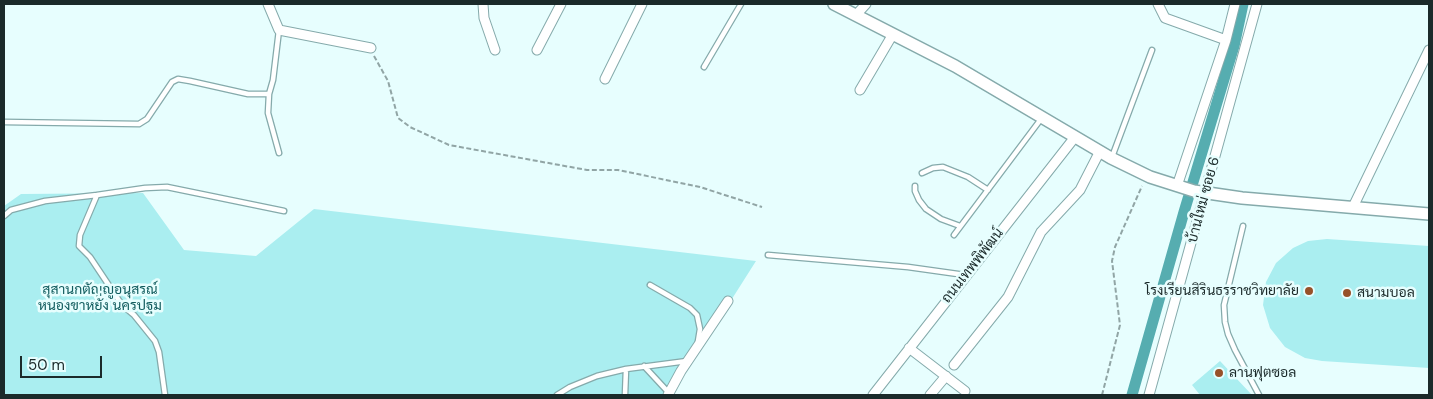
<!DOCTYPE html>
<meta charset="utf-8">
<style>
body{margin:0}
#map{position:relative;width:1433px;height:399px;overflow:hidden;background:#e7fefe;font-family:"DM Sans",sans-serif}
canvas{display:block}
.frame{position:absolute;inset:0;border:5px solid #1b2a2a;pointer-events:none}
.scale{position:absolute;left:20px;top:356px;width:82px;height:22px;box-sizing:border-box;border:2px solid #1b2a2a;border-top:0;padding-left:6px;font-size:15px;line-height:18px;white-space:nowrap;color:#1b2a2a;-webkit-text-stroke:4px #e7fefe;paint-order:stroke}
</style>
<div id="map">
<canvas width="1433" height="399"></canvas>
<div class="frame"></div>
<div class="scale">50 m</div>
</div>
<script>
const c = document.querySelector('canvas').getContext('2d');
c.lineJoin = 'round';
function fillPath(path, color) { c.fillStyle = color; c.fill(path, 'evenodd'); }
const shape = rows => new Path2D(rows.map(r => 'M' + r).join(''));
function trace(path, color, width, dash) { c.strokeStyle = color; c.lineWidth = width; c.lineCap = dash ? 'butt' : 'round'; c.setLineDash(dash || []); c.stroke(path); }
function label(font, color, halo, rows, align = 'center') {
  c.font = font + ' "DM Sans",Sarabun,sans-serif'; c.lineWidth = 5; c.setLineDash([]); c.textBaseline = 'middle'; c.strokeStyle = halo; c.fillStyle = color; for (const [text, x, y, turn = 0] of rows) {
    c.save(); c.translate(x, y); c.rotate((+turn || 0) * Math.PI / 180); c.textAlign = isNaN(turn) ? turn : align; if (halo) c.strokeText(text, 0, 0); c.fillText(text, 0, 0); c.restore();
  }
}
const green = shape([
 [143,193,184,250,256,256,314,209,756,261,671,395,4,395,4,206,21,194],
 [1327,239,1429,246,1429,368,1322,361,1305,358,1285,347,1270,328,1263,305,1266,282,1276,263,1293,248,1308,241],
 [1220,361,1252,395,1200,395,1192,385]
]);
const canal = shape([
 [1132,395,1184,212,1234,46,1243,4]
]);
const path = shape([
 [374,56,388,81,398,118,410,127,449,145,587,170,618,170,700,187,762,207],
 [1102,395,1120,325,1112,261,1115,247,1142,186]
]);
const lane = shape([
 [704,67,741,4],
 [269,94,268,113,279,153],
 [4,122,139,124,147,119,172,82,178,79,190,81,248,94,269,94,273,80,279,30],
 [1112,157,1152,50],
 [922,173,933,168,943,167,968,177,988,190],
 [915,186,915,191,919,200,926,209,941,219,960,226],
 [97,195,145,188,167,187,284,211],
 [4,216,11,210,45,201,97,195,80,235,79,246,90,257,122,305,134,315,155,341,159,352,165,395],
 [1243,226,1224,305,1225,322,1228,334,1235,350,1259,395],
 [954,235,1041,119],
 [768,255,908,267,965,275],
 [650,285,690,308,697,315,700,329,698,341],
 [644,366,669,393],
 [557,395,570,387,597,376,626,369,687,361],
 [625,395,626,369]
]);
const street = shape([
 [268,4,279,30,371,48],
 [483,4,484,18,495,50],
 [1158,4,1165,18,1226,40],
 [856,15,866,4],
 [537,50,561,4],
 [605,79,642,4],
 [860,90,893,34],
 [1177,186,1226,40,1235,4],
 [1353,207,1429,50],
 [909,348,965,391],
 [954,365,1008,297,1041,232,1080,190,1100,151],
 [668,395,681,371,728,301],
 [873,395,1075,137],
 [930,395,946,376],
 [1149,395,1257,4]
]);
const secondary = shape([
 [834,4,955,66,1111,158,1150,177,1194,191,1242,198,1429,214]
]);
const markers = [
 [1309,291,5,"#975129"],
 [1347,293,5,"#975129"],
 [1219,373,5,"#975129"]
];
const streetNames = [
 ["บ้านใหม่ ซอย 6",1204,200,-75],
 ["ถนนเทพพิพัฒน์",973,266,-52]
];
const parkNames = [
 ["สุสานกตัญญูอนุสรณ์",100,290],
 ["หนองขาหยั่ง นครปฐม",100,306]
];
const poiNames = [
 ["โรงเรียนสิรินธรราชวิทยาลัย",1299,291,"right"],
 ["สนามบอล",1357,293],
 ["ลานฟุตซอล",1229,373]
];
fillPath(green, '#aaeef0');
trace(canal, '#56adb0', 11);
trace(lane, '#85aaab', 7);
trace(street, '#85aaab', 11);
trace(secondary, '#85aaab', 14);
trace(path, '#91a5a5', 2, [5, 2.5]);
trace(lane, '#fff', 4.5);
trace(street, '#fff', 9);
trace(secondary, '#fff', 11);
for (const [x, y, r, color] of markers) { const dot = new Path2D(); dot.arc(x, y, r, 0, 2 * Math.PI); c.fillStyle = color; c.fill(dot); trace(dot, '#e7fefe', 2); }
label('14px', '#1b2a2a', '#e7fefe', streetNames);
label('14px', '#115c5e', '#e7fefe', parkNames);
label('14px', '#1b2a2a', '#e7fefe', poiNames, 'left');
</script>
